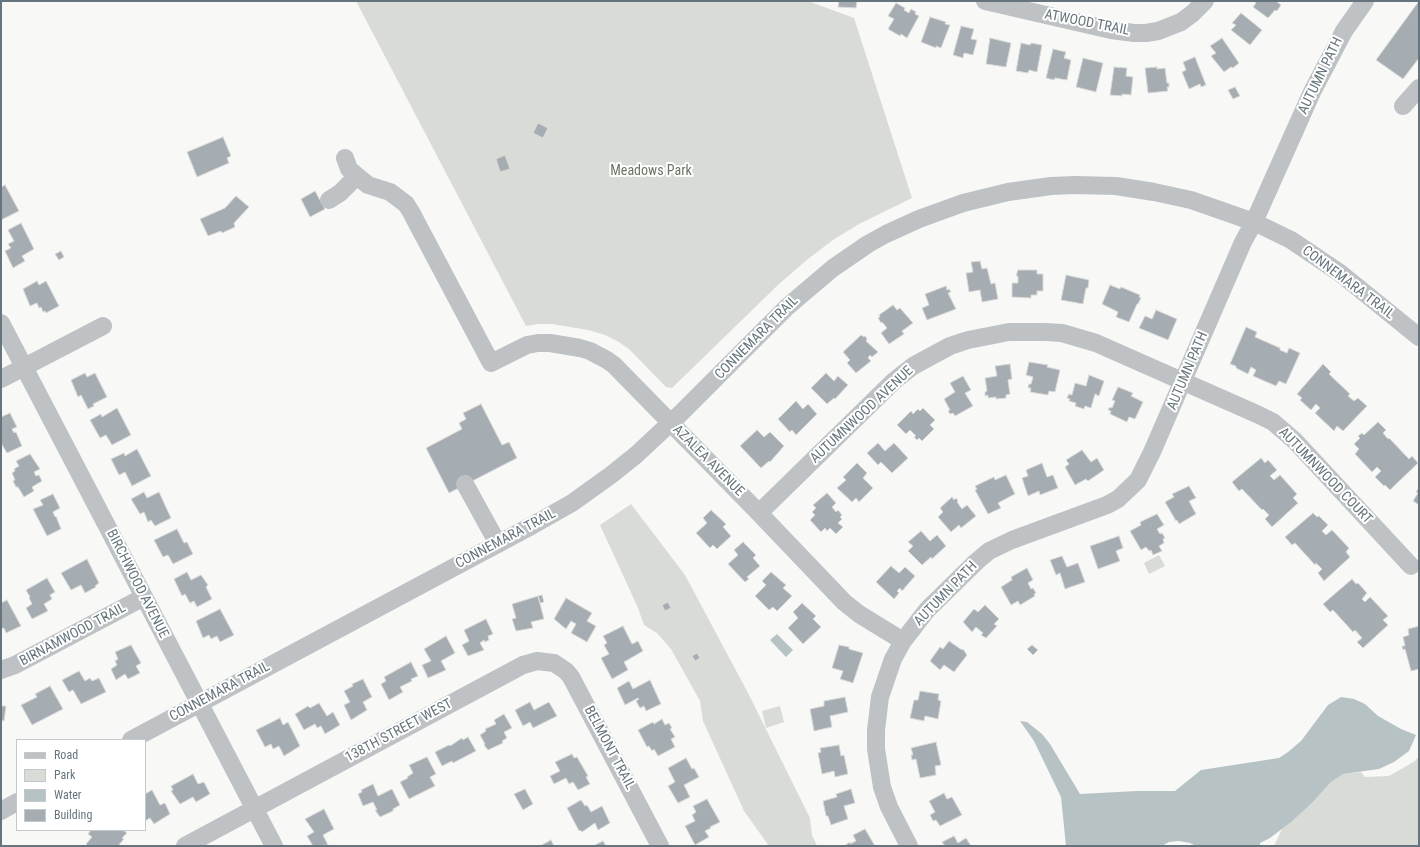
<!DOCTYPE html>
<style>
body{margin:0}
#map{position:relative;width:1420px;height:847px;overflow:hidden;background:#f8f8f6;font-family:"Roboto Condensed",sans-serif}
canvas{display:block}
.frame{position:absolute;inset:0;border:2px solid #66757d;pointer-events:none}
.legend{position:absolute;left:16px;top:739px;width:130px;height:92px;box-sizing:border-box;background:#fff;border:1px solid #c2c8cb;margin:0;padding:5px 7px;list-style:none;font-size:12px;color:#66757d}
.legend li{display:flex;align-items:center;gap:8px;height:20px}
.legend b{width:20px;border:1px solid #c2c8cb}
</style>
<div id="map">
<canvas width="1420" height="847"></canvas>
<div class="frame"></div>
<ul class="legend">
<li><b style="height:5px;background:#bec2c5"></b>Road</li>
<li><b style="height:11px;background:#d9dcd6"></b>Park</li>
<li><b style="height:11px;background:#b7c2c5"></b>Water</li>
<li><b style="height:11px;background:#a6adb2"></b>Building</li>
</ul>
</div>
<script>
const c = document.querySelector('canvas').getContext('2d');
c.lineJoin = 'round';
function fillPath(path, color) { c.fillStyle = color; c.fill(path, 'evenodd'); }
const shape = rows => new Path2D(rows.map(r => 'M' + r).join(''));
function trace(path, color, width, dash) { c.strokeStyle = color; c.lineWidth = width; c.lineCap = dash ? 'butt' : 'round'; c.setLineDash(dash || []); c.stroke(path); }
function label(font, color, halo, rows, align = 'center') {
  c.font = font + ' "Roboto Condensed",sans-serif'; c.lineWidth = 4; c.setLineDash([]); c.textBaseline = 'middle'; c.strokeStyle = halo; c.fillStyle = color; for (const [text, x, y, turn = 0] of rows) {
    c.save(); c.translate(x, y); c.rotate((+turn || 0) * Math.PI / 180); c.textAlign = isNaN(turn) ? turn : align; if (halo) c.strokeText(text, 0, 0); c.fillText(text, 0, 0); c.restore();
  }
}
const green = shape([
 [356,1,808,1,854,18,912,198,859,224,833,240,808,259,779,284,672,388,666,387,629,349,617,341,605,335,588,330,552,324,538,324,526,326],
 [631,504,685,575,748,693,810,818,812,835,817,846,769,846,744,811,703,721,700,701,671,649,657,633,644,625,638,608,600,525],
 [1159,555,1165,566,1149,574,1144,563],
 [780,706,784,722,766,728,762,711],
 [1419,756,1419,846,1274,846,1282,829,1312,803,1332,781,1343,774,1361,772,1365,777,1389,776,1415,761]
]);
const water = shape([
 [777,634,793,650,786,657,770,640],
 [1341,697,1354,699,1365,704,1378,716,1401,729,1416,735,1409,751,1394,762,1379,769,1343,774,1331,782,1312,803,1291,822,1270,838,1260,843,1260,846,1196,846,1190,843,1179,841,1169,842,1162,846,1066,846,1061,797,1034,741,1020,721,1027,722,1042,734,1050,744,1080,794,1137,791,1175,791,1201,770,1279,758,1288,752,1301,741,1328,705]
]);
const building = shape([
 [839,1,857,1,856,8,838,7,839,1],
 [1254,1,1276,1,1281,5,1277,11,1275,10,1268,18,1253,7,1256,3,1254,1],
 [1419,1,1419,58,1403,79,1376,60,1419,1],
 [896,3,905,8,904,10,909,13,911,9,916,12,915,14,919,16,907,38,901,34,900,36,888,29,894,19,888,16,896,3],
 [1241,13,1262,30,1250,45,1231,30,1236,25,1232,23,1241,13],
 [930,17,946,22,945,24,950,25,941,48,936,46,936,48,921,42,930,17],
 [961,26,974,29,971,39,977,40,973,55,964,53,963,58,953,55,961,26],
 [990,38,1011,43,1006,67,986,64,990,38],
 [1222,38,1239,63,1233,68,1231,67,1224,72,1211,56,1216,53,1210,46,1222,38],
 [1021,43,1030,45,1031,43,1042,45,1037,72,1029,70,1028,73,1016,71,1021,43],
 [1053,49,1066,52,1064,58,1071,60,1067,80,1055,78,1054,80,1046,78,1053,49],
 [1195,57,1206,85,1201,87,1200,84,1189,89,1182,72,1186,70,1183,62,1195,57],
 [1083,58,1103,63,1096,92,1076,87,1083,58],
 [1114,67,1127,68,1126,76,1133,77,1131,95,1122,94,1122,96,1110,95,1114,67],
 [1157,67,1157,69,1165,68,1167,83,1169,83,1169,87,1167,87,1168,91,1148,93,1145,68,1157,67],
 [1235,87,1240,96,1233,99,1228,90,1235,87],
 [538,123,548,128,543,138,533,133,538,123],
 [223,137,231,156,227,158,229,163,197,177,187,152,223,137],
 [505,155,510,169,500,172,496,159,505,155],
 [5,185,19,211,1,220,1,187,5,185],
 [315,191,325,209,310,217,301,199,315,191],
 [236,196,249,207,234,223,235,227,222,233,221,231,208,236,200,219,225,208,236,196],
 [21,223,34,249,22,256,25,261,13,268,5,251,11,248,8,244,14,241,8,230,21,223],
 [61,251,64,257,59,260,55,254,61,251],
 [980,261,982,269,987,268,991,284,995,283,998,299,982,302,980,290,969,292,966,273,973,272,971,262,980,261],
 [1018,270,1037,270,1037,274,1043,274,1043,291,1037,291,1037,295,1031,295,1031,298,1012,297,1012,283,1018,283,1018,276,1016,276,1018,270],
 [1066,275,1089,280,1088,288,1086,288,1083,304,1061,300,1066,275],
 [37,281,39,285,46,281,59,306,46,313,45,311,43,312,41,307,39,308,37,303,30,306,23,289,37,281],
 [1110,285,1120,289,1121,287,1140,295,1139,297,1141,298,1138,304,1137,304,1129,322,1116,317,1118,312,1102,304,1110,285],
 [946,286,947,290,949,289,951,292,948,293,956,309,927,320,922,308,929,305,925,294,946,286],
 [893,305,897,310,900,308,913,323,902,331,904,334,889,344,881,333,887,328,882,322,881,323,878,318,880,317,879,315,893,305],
 [1156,310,1177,319,1168,340,1139,328,1145,316,1152,319,1156,310],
 [1246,327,1257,332,1255,337,1280,348,1280,350,1287,353,1289,348,1300,353,1286,384,1279,381,1276,386,1253,376,1256,370,1251,367,1248,374,1236,368,1236,366,1230,364,1246,327],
 [861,335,864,337,865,336,867,339,866,341,878,352,872,357,870,355,868,358,871,361,856,373,847,363,850,360,843,352,861,335],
 [1029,362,1048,365,1047,367,1060,370,1055,392,1049,391,1048,395,1030,392,1031,388,1028,388,1029,384,1031,384,1033,377,1026,375,1029,362],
 [1010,364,1012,379,1008,380,1010,394,1006,395,1006,398,996,399,996,397,988,398,988,395,985,396,985,392,987,391,985,378,997,376,995,366,1010,364],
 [1323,364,1331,372,1329,374,1350,394,1348,396,1354,401,1358,398,1367,406,1343,431,1337,426,1334,431,1315,413,1320,408,1316,404,1311,410,1300,400,1302,398,1297,394,1323,364],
 [85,373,87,377,95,373,107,397,93,404,94,406,88,409,81,395,78,397,71,380,85,373],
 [826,373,834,381,838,376,848,385,835,399,834,398,827,404,811,388,826,373],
 [1089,375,1104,381,1099,396,1095,394,1091,408,1085,406,1084,409,1075,406,1076,403,1069,401,1070,399,1067,398,1069,394,1072,395,1075,383,1086,386,1089,375],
 [963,376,971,390,965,393,973,406,955,416,953,413,950,414,948,411,950,410,944,399,955,392,950,383,963,376],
 [1118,387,1133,393,1131,396,1143,402,1135,419,1129,417,1127,422,1110,414,1111,411,1108,410,1110,407,1112,408,1115,401,1112,400,1118,387],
 [796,401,803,409,808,404,817,414,796,435,792,430,790,432,778,419,796,401],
 [481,404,502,445,509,442,517,458,449,493,426,448,462,429,459,423,466,419,463,413,481,404],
 [117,408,131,435,112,445,106,435,100,438,90,420,101,414,102,417,117,408],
 [923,408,935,420,930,425,934,429,922,441,919,438,917,440,914,437,916,436,910,430,906,434,897,425,911,411,913,414,918,409,920,411,923,408],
 [10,413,17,427,12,429,14,433,16,432,22,446,7,453,1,443,1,417,10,413],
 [1378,422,1386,430,1383,433,1388,439,1389,438,1409,459,1412,456,1418,463,1390,490,1385,485,1384,486,1375,477,1381,471,1377,467,1372,472,1355,454,1359,449,1354,444,1360,438,1358,436,1362,433,1364,435,1378,422],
 [757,430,764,437,770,432,784,446,770,462,769,461,761,468,740,446,757,430],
 [878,443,885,451,894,443,908,458,892,473,881,462,878,465,867,453,878,443],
 [137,449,151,476,132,486,125,472,119,475,111,459,124,453,125,456,137,449],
 [1082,450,1091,462,1097,458,1104,470,1088,481,1086,479,1075,485,1065,467,1069,464,1066,460,1082,450],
 [30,454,40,469,34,472,36,476,39,475,42,481,32,487,34,491,24,497,18,487,16,487,13,481,15,480,12,473,15,471,14,469,19,466,16,461,30,454],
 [1261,458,1265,463,1268,460,1277,470,1270,476,1274,480,1280,475,1297,494,1293,498,1298,503,1272,527,1265,519,1269,515,1263,509,1262,510,1242,489,1239,491,1232,482,1261,458],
 [857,463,867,473,863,478,873,488,859,502,856,498,852,502,837,488,846,480,843,477,857,463],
 [1042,463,1047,477,1053,475,1058,488,1040,495,1039,491,1028,496,1022,478,1028,476,1026,470,1042,463],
 [1006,475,1015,494,998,503,1001,508,988,514,975,490,977,489,975,486,994,477,995,480,1006,475],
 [1189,486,1196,498,1189,501,1196,514,1179,524,1177,520,1176,521,1165,502,1174,497,1172,494,1189,486],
 [1418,489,1419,490,1419,505,1413,501,1418,493,1416,492,1418,489],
 [144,492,147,498,159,492,171,518,155,526,151,520,148,522,144,512,140,514,131,499,144,492],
 [827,493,836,503,832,507,836,512,838,510,842,515,840,517,842,519,838,523,843,527,836,534,830,528,827,531,825,528,821,532,810,520,815,515,812,512,816,508,813,505,827,493],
 [53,494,60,508,53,512,55,517,56,516,61,529,47,536,33,509,43,505,40,500,53,494],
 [952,497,954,500,956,498,958,501,957,502,962,509,967,505,976,516,961,528,959,525,951,532,938,517,943,512,940,508,952,497],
 [711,510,726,524,723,527,731,536,717,549,713,545,710,548,696,533,707,523,703,518,711,510],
 [1313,513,1317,517,1319,516,1328,525,1322,531,1326,535,1332,530,1349,548,1346,552,1350,557,1324,581,1318,573,1322,569,1316,563,1315,565,1295,543,1292,545,1285,537,1313,513],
 [1157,514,1164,525,1157,529,1160,534,1162,533,1165,538,1163,539,1164,543,1159,546,1162,551,1153,555,1151,550,1149,551,1146,547,1141,550,1130,531,1141,525,1140,522,1157,514],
 [177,529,184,543,187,542,193,554,173,564,168,555,163,557,154,540,177,529],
 [921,531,930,541,937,535,946,546,932,559,931,557,922,565,908,551,913,546,908,542,921,531],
 [1119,536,1123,548,1116,551,1120,561,1098,569,1090,546,1119,536],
 [743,542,756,555,753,558,760,566,747,577,749,579,745,582,728,564,738,555,734,550,743,542],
 [1062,556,1067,567,1078,563,1085,582,1065,589,1060,573,1056,575,1050,560,1062,556],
 [87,559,99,583,95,586,96,587,85,593,81,585,71,590,61,573,87,559],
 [891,566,899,573,905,567,915,576,902,591,900,588,897,591,899,593,894,599,876,582,891,566],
 [1027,568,1033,580,1028,583,1031,589,1033,588,1036,593,1034,594,1035,596,1020,605,1018,601,1011,605,1001,587,1012,580,1011,577,1027,568],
 [187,572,191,580,201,575,208,585,206,587,212,599,197,607,194,601,190,603,185,594,182,596,174,579,187,572],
 [771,572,786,585,783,588,792,596,777,611,773,607,769,610,755,596,766,585,762,581,771,572],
 [47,578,55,592,50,595,52,599,44,604,48,611,32,619,26,608,32,604,29,598,30,597,26,590,47,578],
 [1352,579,1356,584,1358,583,1367,593,1362,599,1365,602,1370,597,1388,616,1383,620,1388,625,1363,648,1357,642,1362,638,1355,630,1353,632,1333,610,1330,612,1323,604,1352,579],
 [542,595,544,602,540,603,538,596,542,595],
 [538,596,544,619,531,622,533,628,516,631,512,619,516,618,512,604,538,596],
 [566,598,592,613,587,621,596,626,587,642,571,633,576,624,571,621,566,629,554,619,566,598],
 [7,600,21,626,6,633,4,628,1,629,1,603,7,600],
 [668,602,671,608,665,611,662,605,668,602],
 [802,603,816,616,813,619,821,627,803,644,788,628,798,618,793,612,802,603],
 [985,605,999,619,994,624,997,626,986,638,981,635,983,633,976,627,972,632,963,622,974,609,978,612,985,605],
 [220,609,234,635,220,642,217,636,211,639,209,635,203,638,196,621,220,609],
 [486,619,493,634,488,636,489,640,485,642,484,640,480,643,484,650,468,656,462,645,469,641,464,630,486,619],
 [623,626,632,644,638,641,643,651,624,662,628,670,612,679,601,658,609,654,604,645,607,643,603,636,623,626],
 [1419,626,1419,669,1411,671,1405,649,1403,650,1402,646,1405,646,1403,637,1409,635,1408,629,1419,626],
 [446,636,455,653,441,661,446,670,428,678,422,665,431,661,424,649,446,636],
 [949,641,962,650,963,649,967,655,954,672,944,665,940,670,930,661,940,647,943,649,949,641],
 [131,645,141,663,136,666,140,673,128,679,125,674,116,680,111,669,117,665,115,661,118,659,115,652,131,645],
 [839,645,849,647,849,649,863,653,853,683,840,679,843,671,832,668,839,645],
 [1032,645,1038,650,1033,655,1027,649,1032,645],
 [697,653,700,658,695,661,692,656,697,653],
 [411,662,418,676,411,679,412,681,400,687,403,692,389,700,381,684,386,681,384,677,411,662],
 [79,671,85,681,90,678,92,681,99,678,106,692,81,704,73,690,69,692,62,680,79,671],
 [363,679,372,697,363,702,367,710,351,720,344,705,350,702,344,691,353,686,352,684,363,679],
 [650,680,661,704,646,711,644,706,640,708,636,701,639,699,638,698,625,705,617,688,629,681,633,689,650,680],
 [50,686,63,709,32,725,21,705,37,697,35,694,50,686],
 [920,691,939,694,938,700,941,701,938,719,925,716,924,721,910,718,914,700,918,700,920,691],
 [845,697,848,712,830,716,832,727,814,731,810,709,824,706,824,701,845,697],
 [530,702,534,710,549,702,557,716,533,728,530,722,523,726,515,710,530,702],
 [319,703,327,716,333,712,340,725,325,734,321,726,317,728,315,724,304,730,295,714,308,706,310,708,319,703],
 [1,706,6,706,4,721,1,720,1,706],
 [504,714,512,728,504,732,507,738,502,741,503,743,488,750,484,745,485,744,480,735,486,731,485,729,496,724,494,720,504,714],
 [280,718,283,725,288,722,300,746,284,756,279,746,273,749,271,744,265,747,256,730,280,718],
 [662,719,665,725,669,723,672,728,670,729,675,737,671,739,675,747,658,756,654,749,652,751,649,746,647,747,638,730,653,722,654,724,662,719],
 [468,737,476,751,453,763,452,761,442,766,435,752,449,745,450,746,462,738,463,740,468,737],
 [936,742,941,765,935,766,936,775,920,778,916,759,912,760,911,755,913,755,911,748,936,742],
 [839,745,841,756,844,755,848,774,835,777,834,771,822,774,818,753,821,752,820,748,839,745],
 [572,754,574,758,577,757,588,776,586,777,590,784,578,790,573,782,569,784,566,778,554,784,550,776,560,771,555,762,572,754],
 [427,757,436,774,430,777,435,786,409,799,400,782,408,778,407,777,413,773,409,765,427,757],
 [686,758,692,769,694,768,699,777,684,785,690,797,678,803,668,786,675,782,668,768,686,758],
 [193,774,198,784,204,782,210,794,196,802,193,797,180,804,171,791,173,790,171,786,193,774],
 [373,784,378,796,392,789,400,805,393,809,393,811,380,817,375,810,377,810,373,802,363,806,358,794,362,792,361,790,373,784],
 [525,789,533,804,523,810,514,794,525,789],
 [851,789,855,803,844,806,848,819,831,825,828,816,826,816,823,801,837,797,836,794,851,789],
 [152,790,160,805,165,803,170,814,154,824,150,818,145,821,145,794,152,790],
 [944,793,947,799,952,797,962,815,940,826,936,820,933,821,930,815,935,812,929,801,944,793],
 [707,799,720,822,710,827,711,828,705,831,709,837,695,845,685,826,695,821,692,815,696,812,693,806,707,799],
 [581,800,585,806,587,805,591,812,602,806,610,823,598,830,595,823,582,832,580,830,579,831,567,808,581,800],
 [324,809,334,829,323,835,328,845,313,846,307,836,314,832,305,819,324,809],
 [865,829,875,846,844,846,850,842,850,844,856,841,853,835,865,829],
 [91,830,123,830,127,833,122,838,124,839,118,846,88,846,86,844,92,837,88,834,91,830],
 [954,836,958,843,966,838,971,846,945,846,942,842,954,836],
 [551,840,554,846,540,846,551,840],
 [603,841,606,846,593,846,603,841]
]);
const minor = shape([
 [985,1,1111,30,1134,33,1146,33,1158,31,1181,22,1193,13,1205,1],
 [1403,106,1419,88],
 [345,158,349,169,357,176,368,185,390,192,406,204,411,212,491,363,527,345,538,343,550,343,580,348,590,351,607,360,614,365,759,513,844,602,859,614,903,641],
 [329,200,340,193,357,176],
 [1,323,274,846],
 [1,379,103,326],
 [465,484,498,544],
 [759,513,894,381,913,366,950,346,968,340,1009,332,1045,332,1062,333,1096,343,1259,415,1273,422,1295,441,1411,566],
 [1,670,15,665,144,597],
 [131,740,533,525,572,503,611,475,636,455,680,414,787,307,833,268,868,244,886,234,919,219,963,203,1008,192,1051,186,1075,185,1116,186,1154,192,1191,200,1254,222,1291,240,1340,273,1419,337],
 [1,811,17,802],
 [185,846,523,665,537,661,554,663,566,671,571,677,660,846],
 [909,846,889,807,882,787,876,749,876,730,880,697,893,659,903,641,927,610,976,562,989,551,1012,540,1107,505,1118,499,1138,480,1152,452,1243,242,1254,222,1312,92,1344,31,1365,1]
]);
const streetNames = [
 ["ATWOOD TRAIL",1087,23,11],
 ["AUTUMN PATH",1321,76,-64],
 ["CONNEMARA TRAIL",1348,283,37],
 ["CONNEMARA TRAIL",757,338,-45],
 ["AUTUMN PATH",1188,371,-67],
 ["AUTUMNWOOD AVENUE",862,415,-43],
 ["AZALEA AVENUE",708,461,45],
 ["AUTUMNWOOD COURT",1325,476,46],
 ["CONNEMARA TRAIL",506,539,-28],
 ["BIRCHWOOD AVENUE",137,584,63],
 ["AUTUMN PATH",946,594,-46],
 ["BIRNAMWOOD TRAIL",73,635,-28],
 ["CONNEMARA TRAIL",220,692,-28],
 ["138TH STREET WEST",399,731,-28],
 ["BELMONT TRAIL",609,748,62]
];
const parkNames = [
 ["Meadows Park",651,171]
];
fillPath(green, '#d9dcd6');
fillPath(water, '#b7c2c5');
fillPath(building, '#a6adb2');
trace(building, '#dadad8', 1);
trace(minor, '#bec2c5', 18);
label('14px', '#66757d', '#fff', streetNames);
label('14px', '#697665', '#fff', parkNames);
</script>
